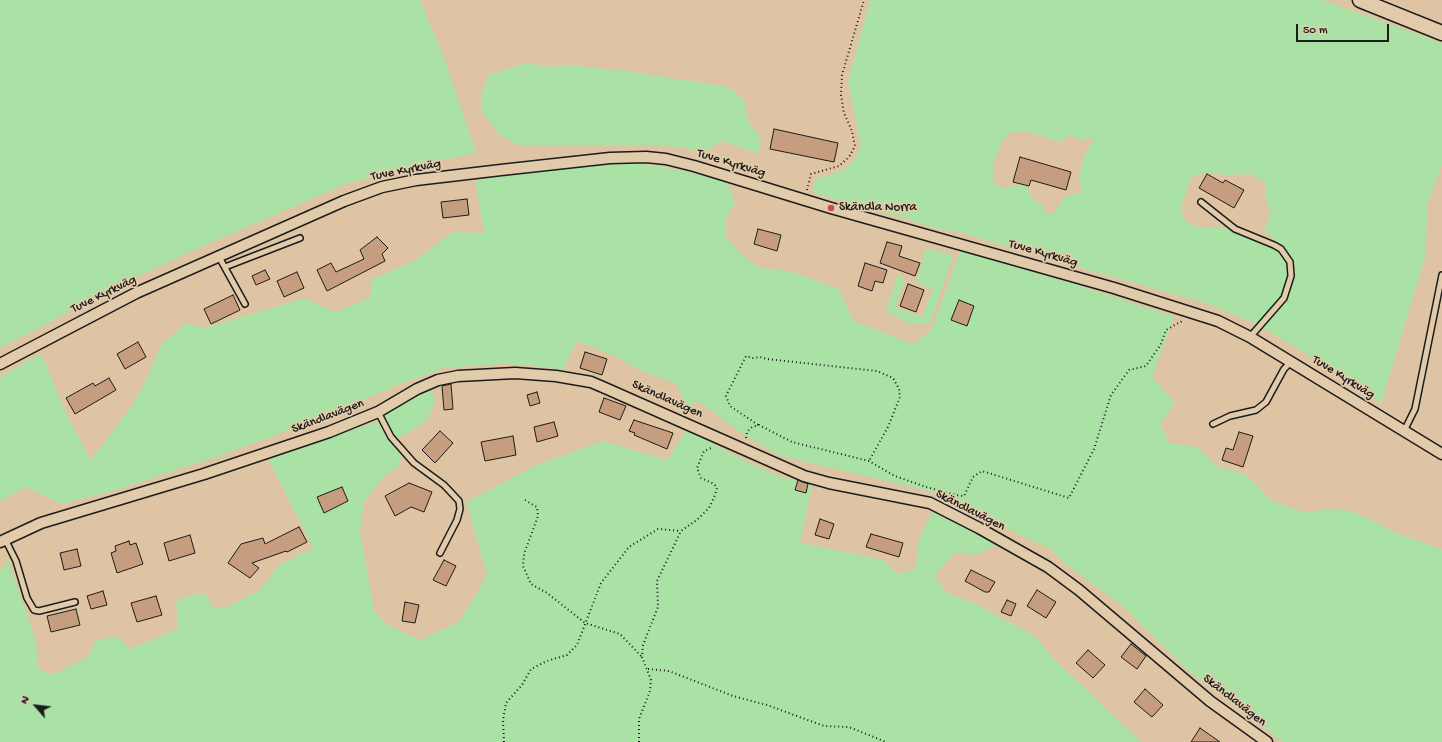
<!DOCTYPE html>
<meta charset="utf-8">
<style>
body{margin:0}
#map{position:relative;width:1442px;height:742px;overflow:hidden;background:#dfc4a3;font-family:"Gochi Hand",sans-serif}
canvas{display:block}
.north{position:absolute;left:16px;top:686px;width:40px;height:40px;-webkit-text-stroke:3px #e1cbaa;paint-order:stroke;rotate:298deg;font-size:11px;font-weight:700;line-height:16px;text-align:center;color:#1c1c1c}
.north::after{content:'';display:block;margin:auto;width:14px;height:18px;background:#1c1c1c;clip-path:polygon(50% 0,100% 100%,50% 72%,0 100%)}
.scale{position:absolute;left:1296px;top:24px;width:93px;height:18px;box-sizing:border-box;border:2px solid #1c1c1c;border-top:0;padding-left:5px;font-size:12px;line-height:14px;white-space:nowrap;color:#1c1c1c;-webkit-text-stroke:3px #e1cbaa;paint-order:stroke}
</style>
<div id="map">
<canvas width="1442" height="742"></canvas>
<div class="north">N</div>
<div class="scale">50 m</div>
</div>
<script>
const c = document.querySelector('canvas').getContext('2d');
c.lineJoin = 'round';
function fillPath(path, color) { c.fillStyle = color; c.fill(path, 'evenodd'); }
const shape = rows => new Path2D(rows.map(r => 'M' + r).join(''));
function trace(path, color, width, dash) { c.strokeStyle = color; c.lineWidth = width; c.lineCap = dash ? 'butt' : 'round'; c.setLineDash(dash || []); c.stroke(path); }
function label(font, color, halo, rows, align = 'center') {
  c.font = font + ' "Gochi Hand",sans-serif'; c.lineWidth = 3.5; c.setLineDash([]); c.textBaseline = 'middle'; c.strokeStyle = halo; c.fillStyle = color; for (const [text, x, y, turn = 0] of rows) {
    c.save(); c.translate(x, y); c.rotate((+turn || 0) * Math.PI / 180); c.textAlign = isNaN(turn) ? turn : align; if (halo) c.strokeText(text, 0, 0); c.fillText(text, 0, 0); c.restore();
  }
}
const green = shape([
 [0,0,420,0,444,58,476,152,346,184,194,250,116,287,0,348],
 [870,0,1323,0,1442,43,1442,165,1427,205,1426,254,1381,404,1369,394,1292,345,1250,321,1202,302,1021,251,960,232,937,229,904,218,813,193,813,183,819,177,827,176,844,169,854,160,860,150,858,130,848,82],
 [1013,131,1027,131,1060,142,1066,139,1069,134,1077,139,1084,140,1090,137,1093,139,1084,157,1079,176,1082,195,1076,193,1065,196,1054,213,1044,214,1044,206,1033,200,1027,186,1022,184,1003,188,993,183,994,163,1000,145,1008,134],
 [1204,172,1227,175,1250,174,1266,183,1265,197,1269,207,1270,216,1264,229,1268,234,1273,235,1269,246,1225,228,1200,228,1186,222,1182,213,1182,204,1191,177],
 [526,63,550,67,566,65,626,71,729,87,744,100,748,122,759,135,760,154,722,141,704,153,685,148,656,145,520,146,501,136,482,112,482,93,489,75],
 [611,162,653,165,698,174,727,183,735,203,726,219,725,236,742,255,760,268,781,270,798,274,839,289,853,321,913,344,932,329,960,251,1078,285,1174,317,1152,377,1175,403,1161,423,1168,443,1198,447,1217,466,1246,475,1272,501,1303,512,1329,509,1352,511,1401,535,1442,549,1442,742,1283,742,1186,669,1119,603,1064,563,1051,549,1016,533,968,506,925,490,781,456,747,437,698,401,687,409,677,384,640,370,615,356,577,341,563,370,529,365,500,364,444,368,395,386,331,414,222,455,116,490,61,504,26,487,0,501,0,377,25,362,42,354,66,414,91,460,133,404,146,380,161,345,186,323,205,328,304,298,335,312,370,298,372,279,414,261,453,232,484,233,475,178,540,169],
 [926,248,948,254,953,257,930,323,907,323,886,311,898,274,905,279,895,307,922,317,933,289,916,283],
 [431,389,435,400,428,419,408,433,394,440,403,453,398,467,384,476,364,502,360,531,374,611,389,626,420,640,460,621,487,575,466,502,539,464,603,441,667,460,688,428,727,452,777,476,812,485,800,543,884,560,898,574,915,569,919,539,933,510,1000,543,975,555,955,553,935,575,945,592,974,603,1035,636,1053,658,1141,742,0,742,0,571,8,560,36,641,38,668,52,675,88,657,95,641,116,636,130,649,178,629,176,602,190,595,205,593,213,607,224,608,260,590,280,564,313,548,267,456,376,422,404,401]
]);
const building = shape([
 [774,129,838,143,834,162,770,149,774,129],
 [1020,157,1071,172,1066,190,1031,180,1029,186,1013,182,1020,157],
 [1207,174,1223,183,1225,180,1244,190,1234,208,1199,188,1207,174],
 [467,199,469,215,443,218,441,202,467,199],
 [758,229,781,235,777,251,754,244,758,229],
 [377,237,388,248,382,254,385,261,327,291,317,270,331,263,336,272,364,259,360,250,377,237],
 [887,242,902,246,899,256,920,263,915,276,880,263,887,242],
 [865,263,887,270,883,283,875,281,872,291,858,286,865,263],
 [265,270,270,279,256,285,252,276,265,270],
 [297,272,304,288,284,297,277,281,297,272],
 [908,284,924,290,916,312,900,306,908,284],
 [233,295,240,310,211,324,204,309,233,295],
 [959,300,974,306,967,326,951,320,959,300],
 [138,342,146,357,125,369,117,354,138,342],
 [585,352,607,359,602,375,580,368,585,352],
 [109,378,116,390,75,414,66,398,93,383,95,386,109,378],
 [451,384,453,409,444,410,442,386,451,384],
 [537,392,540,403,530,406,527,395,537,392],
 [604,398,626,406,620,420,599,412,604,398],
 [634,420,673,433,667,449,634,435,635,433,629,431,634,420],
 [554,422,558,436,537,442,534,427,554,422],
 [440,431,453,443,435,463,422,450,440,431],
 [1239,432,1253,436,1243,467,1222,460,1226,448,1233,450,1239,432],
 [513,436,516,455,485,461,481,442,513,436],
 [798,480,808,484,806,493,795,490,798,480],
 [409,483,432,492,424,512,411,507,395,516,385,496,409,483],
 [342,487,348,501,324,513,317,497,342,487],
 [820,519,834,524,829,539,815,535,820,519],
 [299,527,307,542,287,552,286,551,252,563,259,568,250,578,228,563,241,544,263,538,265,544,299,527],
 [871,534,903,543,899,557,866,547,871,534],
 [190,535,195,553,169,561,164,543,190,535],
 [129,541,130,545,136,543,143,564,117,573,111,553,116,551,115,546,129,541],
 [77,549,81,566,64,570,60,553,77,549],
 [444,560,456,566,446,586,433,580,444,560],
 [971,570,995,582,989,592,985,592,965,581,971,570],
 [1037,590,1056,602,1046,618,1027,606,1037,590],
 [103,591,107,605,91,609,87,596,103,591],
 [156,596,162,615,137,622,131,603,156,596],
 [1007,600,1016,604,1011,616,1001,612,1007,600],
 [405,602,419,605,415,623,402,621,405,602],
 [76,609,80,625,51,632,47,616,76,609],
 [1131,644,1146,656,1137,669,1121,657,1131,644],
 [1088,650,1105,665,1093,678,1076,663,1088,650],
 [1145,689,1163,705,1152,717,1134,702,1145,689],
 [1200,728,1220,742,1191,742,1200,728]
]);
const path = shape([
 [807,190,811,174,839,166,849,157,855,146,852,131,844,113,841,95,842,75,864,0],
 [758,425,730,406,726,396,746,356,753,358,760,357,767,359,877,371,893,378,899,389,900,397,888,427,869,461],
 [746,438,747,432,752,427,759,425,792,442,869,461,895,476,926,487,956,495,964,496,973,477,982,471,1069,498,1094,449,1111,395,1129,370,1146,366,1161,344,1166,330,1182,321],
 [525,500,537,507,538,516,524,554,523,566,531,584,547,593,585,623,620,634,641,656],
 [648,669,669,671,733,696,767,705,824,726,849,727,886,742],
 [504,742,503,720,506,703,522,685,531,669,547,661,567,655,577,645,601,583,629,547,658,529,681,531],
 [639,742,639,719,650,691,651,680,642,657,643,645,658,607,657,581,681,531,698,519,709,508,715,495,717,488,714,484,701,478,697,468,704,451,711,448]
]);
const lane = shape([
 [1201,202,1235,229,1274,245,1281,249,1290,262,1291,276,1284,298,1250,337],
 [219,257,245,304],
 [225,267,300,238],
 [378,412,391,437,414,463,444,485,459,501,460,509,457,520,440,553],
 [1213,424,1230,416,1256,410,1266,402,1284,369,1291,362],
 [1404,431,1415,409,1442,275],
 [5,539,16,561,27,598,34,610,39,611,75,602]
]);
const street = shape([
 [0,364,136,293,344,201,382,187,416,180,501,170,610,158,646,157,666,159,694,166,831,208,1114,288,1218,321,1250,337,1442,454],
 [0,542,41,523,204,474,329,432,378,412,417,389,438,380,458,376,515,373,556,376,591,382,605,388,804,476,829,483,930,503,979,528,1048,567,1079,590,1210,701,1267,742]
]);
const secondary = shape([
 [1360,0,1442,33]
]);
const markers = [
 [831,208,4,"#d1495b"]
];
const streetNames = [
 ["Tuve Kyrkväg",731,164,17],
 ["Tuve Kyrkväg",406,171,-11],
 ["Tuve Kyrkväg",1043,254,16],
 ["Tuve Kyrkväg",104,295,-26],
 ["Tuve Kyrkväg",1343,378,32],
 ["Skändlavägen",667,400,24],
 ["Skändlavägen",328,417,-21],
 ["Skändlavägen",970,511,27],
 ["Skändlavägen",1234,701,38]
];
const poiNames = [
 ["Skändla Norra",839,208]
];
fillPath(green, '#aae2a6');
fillPath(building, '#c69d7e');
trace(building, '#1c1c1c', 1);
trace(lane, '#1c1c1c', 8);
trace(street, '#1c1c1c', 13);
trace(secondary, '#1c1c1c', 17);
trace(path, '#1c1c1c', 2, [1, 3]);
trace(lane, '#e1cbaa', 5);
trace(street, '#e1cbaa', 10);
trace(secondary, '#e1cbaa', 14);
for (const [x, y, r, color] of markers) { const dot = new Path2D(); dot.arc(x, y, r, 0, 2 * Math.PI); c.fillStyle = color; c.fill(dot); trace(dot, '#e1cbaa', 1.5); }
label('13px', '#1c1c1c', '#e1cbaa', streetNames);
label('13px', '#1c1c1c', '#e1cbaa', poiNames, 'left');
</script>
